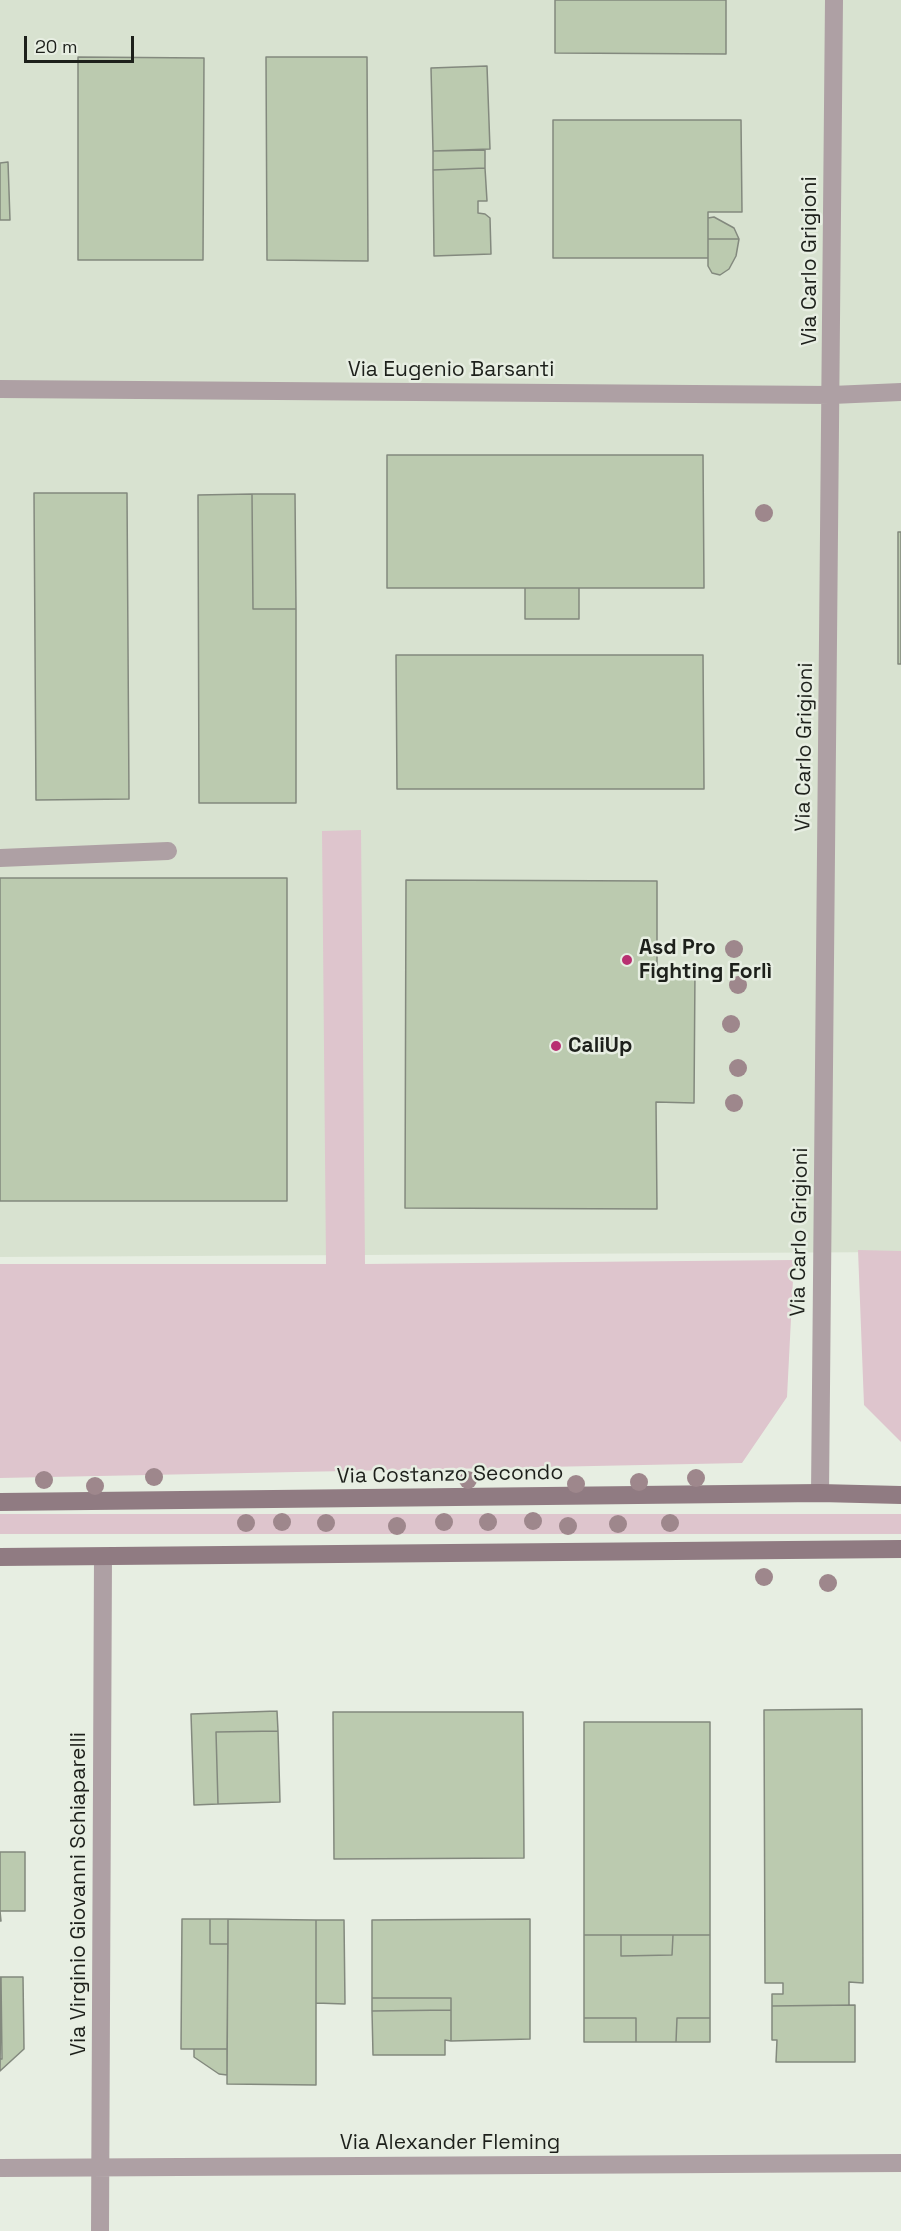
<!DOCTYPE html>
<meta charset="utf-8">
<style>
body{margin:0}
#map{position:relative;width:901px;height:2231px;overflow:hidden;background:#e7eee2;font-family:"Space Grotesk",sans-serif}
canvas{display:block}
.scale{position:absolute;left:24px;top:36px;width:110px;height:27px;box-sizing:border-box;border:3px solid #1d201b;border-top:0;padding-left:8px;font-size:18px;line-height:21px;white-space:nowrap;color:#1d201b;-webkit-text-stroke:4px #e7eee2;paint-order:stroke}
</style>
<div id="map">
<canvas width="901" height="2231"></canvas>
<div class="scale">20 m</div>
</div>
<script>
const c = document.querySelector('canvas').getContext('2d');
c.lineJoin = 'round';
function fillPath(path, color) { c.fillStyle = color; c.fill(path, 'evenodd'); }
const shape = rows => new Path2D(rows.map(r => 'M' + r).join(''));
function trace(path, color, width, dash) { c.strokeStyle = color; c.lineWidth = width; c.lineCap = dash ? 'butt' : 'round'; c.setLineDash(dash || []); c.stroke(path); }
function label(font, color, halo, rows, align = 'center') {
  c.font = font + ' "Space Grotesk",sans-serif'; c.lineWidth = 5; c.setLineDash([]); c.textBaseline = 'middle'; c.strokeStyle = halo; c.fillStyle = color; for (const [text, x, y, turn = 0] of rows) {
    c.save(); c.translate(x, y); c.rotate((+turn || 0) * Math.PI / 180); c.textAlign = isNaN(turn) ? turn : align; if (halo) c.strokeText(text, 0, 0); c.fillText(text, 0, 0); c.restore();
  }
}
const built = shape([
 [0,0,901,0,901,1252,0,1257]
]);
const green = shape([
 [361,830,365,1264,794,1260,787,1397,742,1463,0,1478,0,1264,326,1264,322,831],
 [858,1250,901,1251,901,1442,864,1405],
 [0,1514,901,1514,901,1534,0,1534]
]);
const building = shape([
 [555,0,726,0,726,54,555,53,555,0],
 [78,57,204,58,203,260,78,260,78,57],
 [266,57,367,57,368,261,267,260,266,57],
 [487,66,490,149,433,151,431,68,487,66],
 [553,120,741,120,742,212,708,212,708,258,553,258,553,120],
 [485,150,485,168,433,170,433,151,485,150],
 [8,162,10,220,0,220,0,163,8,162],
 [485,168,487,201,478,201,478,213,485,214,490,218,491,254,434,256,433,170,485,168],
 [714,217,734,228,739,239,708,239,708,218,714,217],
 [708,239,739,239,736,256,729,269,720,275,712,273,708,266,708,239],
 [387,455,703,455,704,588,387,588,387,455],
 [34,493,127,493,129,799,36,800,34,493],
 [252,494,295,494,296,609,253,609,252,494],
 [252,494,253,609,296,609,296,803,199,803,198,495,252,494],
 [898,532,901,532,901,664,898,664,898,532],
 [525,588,579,588,579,619,525,619,525,588],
 [396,655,703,655,704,789,397,789,396,655],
 [0,878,287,878,287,1201,0,1201,0,878],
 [406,880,657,881,657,970,695,970,694,1103,656,1102,657,1209,405,1208,406,880],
 [862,1709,863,1983,849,1982,849,2005,772,2006,772,1994,783,1994,783,1983,765,1983,764,1710,862,1709],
 [277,1711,278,1731,216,1732,218,1804,194,1805,191,1714,277,1711],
 [333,1712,523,1712,524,1858,334,1859,333,1712],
 [584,1722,710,1722,710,1935,584,1935,584,1722],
 [278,1731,280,1802,218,1804,216,1732,278,1731],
 [0,1852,25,1852,25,1911,0,1911,1,1921,0,1921,0,1852],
 [182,1919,210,1919,210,1944,228,1944,227,2049,181,2049,182,1919],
 [210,1919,228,1919,228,1944,210,1944,210,1919],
 [228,1919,316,1920,316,2085,227,2084,228,1919],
 [530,1919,530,2039,451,2041,451,1998,372,1998,372,1920,530,1919],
 [316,1920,344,1920,345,2004,316,2003,316,1920],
 [584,1935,621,1935,621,1956,672,1955,673,1935,710,1935,710,2018,677,2018,676,2042,636,2042,636,2018,584,2018,584,1935],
 [621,1935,673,1935,672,1955,621,1956,621,1935],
 [0,1977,1,1977,2,2059,0,2059,0,1977],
 [1,1977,23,1977,24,2049,0,2071,1,1977],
 [372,1998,451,1998,451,2010,372,2011,372,1998],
 [855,2005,855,2062,776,2062,777,2040,772,2040,772,2006,855,2005],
 [451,2010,451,2041,445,2040,445,2055,373,2055,372,2011,451,2010],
 [584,2018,636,2018,636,2042,584,2042,584,2018],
 [677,2018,710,2018,710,2042,676,2042,677,2018],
 [194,2049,227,2049,227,2075,219,2074,194,2057,194,2049]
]);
const lane = shape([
 [0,858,168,851]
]);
const street = shape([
 [0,389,832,395,901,392],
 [820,1493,834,0],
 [0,2168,901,2163],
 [100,2231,103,1557]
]);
const secondary = shape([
 [0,1502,820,1493,901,1495],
 [0,1557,901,1549]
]);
const trees = [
 [764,513],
 [734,949],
 [738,985],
 [731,1024],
 [738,1068],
 [734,1103],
 [154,1477],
 [696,1478],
 [44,1480],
 [468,1480],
 [639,1482],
 [576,1484],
 [95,1486],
 [533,1521],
 [282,1522],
 [444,1522],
 [488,1522],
 [246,1523],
 [326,1523],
 [670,1523],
 [618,1524],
 [397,1526],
 [568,1526],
 [764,1577],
 [828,1583]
];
const markers = [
 [627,960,6,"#b83071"],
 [556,1046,6,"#b83071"]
];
const streetNames = [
 ["Via Carlo Grigioni",810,261,-90],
 ["Via Eugenio Barsanti",451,370],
 ["Via Carlo Grigioni",805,747,-89],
 ["Via Carlo Grigioni",800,1232,-89],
 ["Via Costanzo Secondo",450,1475,-1],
 ["Via Virginio Giovanni Schiaparelli",79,1894,-90],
 ["Via Alexander Fleming",450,2143]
];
const poiNames = [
 ["Asd Pro",639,948],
 ["Fighting Forlì",639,972],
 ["CaliUp",568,1046]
];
fillPath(built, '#d8e2d0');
fillPath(green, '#dec5cd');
fillPath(building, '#bbcaaf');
trace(building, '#83897e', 1.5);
trace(lane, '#aea0a4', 18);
trace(street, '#aea0a4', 18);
trace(secondary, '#907b82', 18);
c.fillStyle = '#9e878c';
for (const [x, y] of trees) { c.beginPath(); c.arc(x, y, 9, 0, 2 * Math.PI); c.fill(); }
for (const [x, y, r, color] of markers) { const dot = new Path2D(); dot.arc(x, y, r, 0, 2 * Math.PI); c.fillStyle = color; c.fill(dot); trace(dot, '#e7eee2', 2); }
label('21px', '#1d201b', '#e7eee2', streetNames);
label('bold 21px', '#1d201b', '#e7eee2', poiNames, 'left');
</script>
